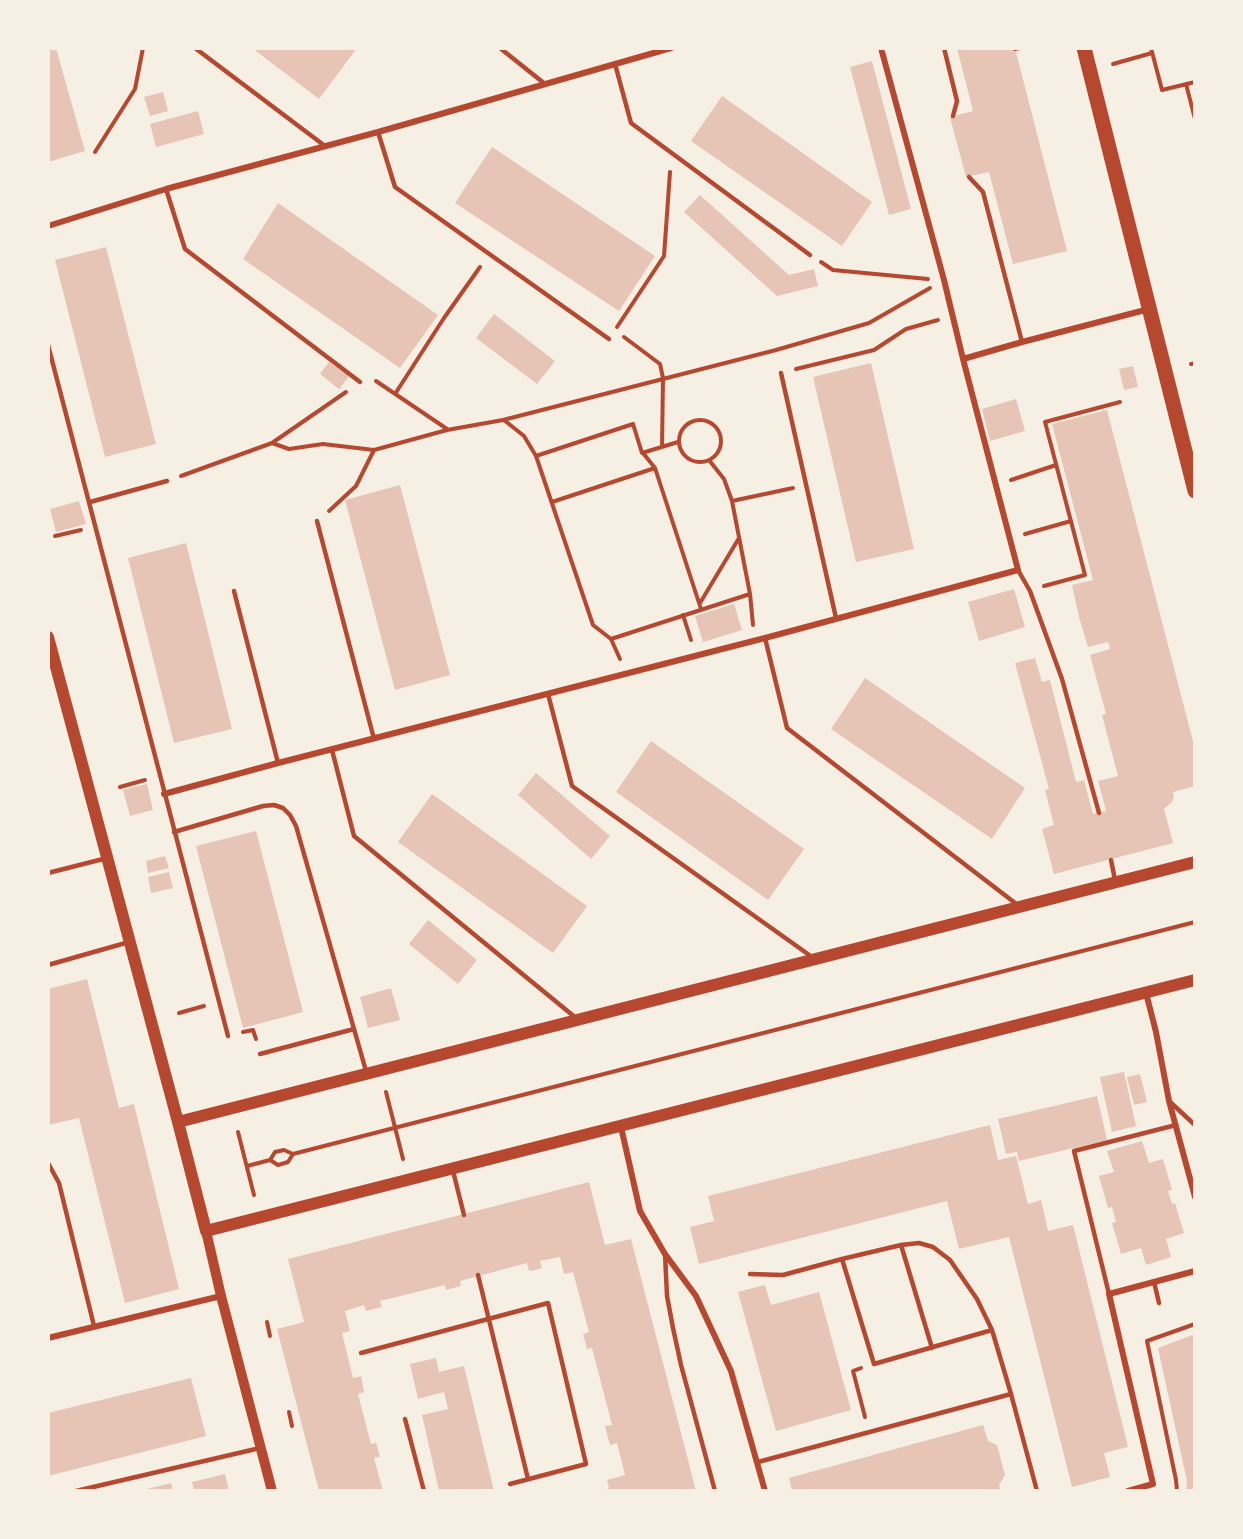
<!DOCTYPE html>
<style>
body{margin:0}
#map{position:relative;width:1243px;height:1539px;overflow:hidden;background:#f6efe4;font-family:"Golos Text",sans-serif}
canvas{display:block}
.frame{position:absolute;inset:0;border:50px solid #f6efe4;pointer-events:none}
</style>
<div id="map">
<canvas width="1243" height="1539"></canvas>
<div class="frame"></div>
</div>
<script>
const c = document.querySelector('canvas').getContext('2d');
c.lineJoin = 'round';
function fillPath(path, color) { c.fillStyle = color; c.fill(path, 'evenodd'); }
const shape = rows => new Path2D(rows.map(r => 'M' + r).join(''));
function trace(path, color, width, dash) { c.strokeStyle = color; c.lineWidth = width; c.lineCap = dash ? 'butt' : 'round'; c.setLineDash(dash || []); c.stroke(path); }
const building = shape([
 [48,48,56,48,85,151,48,162],
 [252,48,357,48,319,99],
 [957,48,1015,48,1067,251,1013,264,989,172,966,177,950,117,973,111],
 [872,61,911,209,889,215,850,67],
 [163,92,168,111,150,116,144,97],
 [722,96,872,202,842,246,691,141],
 [198,111,204,134,156,147,150,124],
 [492,147,655,256,619,311,455,203],
 [700,195,789,275,814,269,818,286,777,296,684,212],
 [278,203,438,315,400,368,243,259],
 [106,247,156,444,105,457,55,260],
 [494,314,555,361,537,384,476,338],
 [329,362,349,376,339,389,320,374],
 [871,363,914,549,856,562,813,377],
 [1133,366,1138,387,1124,390,1119,369],
 [1016,399,1025,431,990,441,982,409],
 [1107,410,1195,749,1195,786,1173,792,1174,797,1172,802,1164,809,1173,843,1054,874,1042,829,1054,825,1045,790,1049,789,1015,663,1035,658,1042,682,1050,680,1076,782,1084,780,1093,814,1106,811,1098,781,1118,776,1102,715,1106,714,1090,655,1110,649,1108,642,1088,647,1079,617,1072,585,1093,580,1052,424],
 [400,485,450,675,395,690,345,500],
 [79,501,86,524,56,532,50,509],
 [186,543,232,729,174,743,128,558],
 [1014,589,1025,627,979,641,968,602],
 [734,604,742,630,703,642,695,616],
 [865,678,1025,788,992,839,831,729],
 [651,741,804,849,768,900,616,792],
 [536,773,610,836,591,859,518,795],
 [147,784,153,810,130,816,123,790],
 [432,794,587,906,553,953,398,842],
 [256,831,303,1012,243,1028,196,846],
 [165,856,169,868,148,873,146,861],
 [169,872,173,888,151,893,148,877],
 [428,920,477,960,458,984,409,944],
 [87,979,119,1108,134,1104,179,1289,125,1303,79,1118,48,1125,48,989],
 [391,988,400,1020,368,1028,360,997],
 [1124,1072,1136,1126,1112,1132,1100,1077],
 [1140,1074,1147,1102,1134,1105,1127,1077],
 [1097,1096,1107,1140,1019,1161,1017,1152,1006,1154,998,1119],
 [990,1125,998,1160,1016,1156,1028,1204,1041,1200,1048,1231,1073,1225,1128,1447,1104,1453,1110,1477,1072,1487,1009,1237,959,1249,947,1201,699,1264,690,1227,714,1221,708,1196],
 [1142,1141,1149,1163,1163,1159,1172,1190,1168,1191,1172,1204,1175,1203,1184,1233,1166,1239,1171,1257,1146,1265,1141,1248,1121,1254,1112,1223,1116,1222,1112,1207,1108,1208,1099,1176,1114,1172,1107,1151],
 [589,1182,605,1245,631,1239,696,1491,600,1491,609,1488,607,1480,625,1475,617,1443,610,1445,605,1426,612,1425,592,1348,587,1349,583,1334,589,1332,573,1272,564,1274,560,1257,540,1261,542,1268,535,1270,529,1271,527,1263,460,1281,461,1286,453,1288,446,1290,445,1285,380,1301,382,1307,366,1311,364,1305,345,1311,350,1331,342,1333,353,1378,361,1376,364,1392,358,1394,371,1444,376,1443,378,1449,380,1457,374,1458,383,1491,319,1491,277,1329,304,1322,288,1259],
 [765,1285,771,1305,819,1292,851,1410,776,1431,738,1292],
 [1195,1334,1195,1491,1186,1491,1187,1481,1158,1348],
 [436,1358,439,1372,464,1366,494,1491,439,1491,422,1415,448,1409,444,1392,418,1399,410,1364],
 [191,1378,206,1436,48,1476,48,1413],
 [983,1425,988,1441,997,1445,1005,1475,999,1485,1001,1491,792,1491,789,1478],
 [225,1474,229,1491,194,1491,192,1482],
 [171,1483,173,1491,144,1491,143,1490]
]);
const path = shape([
 [1151,48,1162,90,1195,82],
 [1015,49,1020,48],
 [1113,64,1152,53],
 [1186,84,1195,119],
 [95,152,135,89,143,48],
 [821,262,833,270,928,279],
 [617,327,664,256,670,172],
 [624,337,660,364,663,378,662,447],
 [1191,364,1195,363],
 [796,369,874,350,906,329,938,320],
 [376,381,447,429],
 [395,394,444,318,480,267],
 '679 441a21 21 0 1 1 42 0a21 21 0 1 1-42 0Z',
 [504,420,524,436,536,456,633,424,642,453,678,442],
 [272,443,289,449,323,444,374,450,447,430,503,420,776,350,869,323,930,288],
 [643,453,655,468,701,609],
 [536,456,593,625,611,639,620,659],
 [709,460,724,479,732,501,750,594,753,625],
 [181,476,272,443,346,392],
 [1011,480,1056,465],
 [732,501,793,488],
 [552,502,655,468],
 [329,511,356,486,374,450],
 [1025,534,1071,521],
 [55,536,81,530],
 [1044,586,1085,575,1045,422,1120,402],
 [700,603,739,538],
 [683,615,691,640],
 [611,639,750,594],
 [120,787,145,780],
 [179,1013,204,1006],
 [243,1032,253,1030,256,1039],
 [386,1092,403,1159],
 [238,1132,254,1195],
 [270,1160,275,1152,284,1150,293,1154],
 [247,1166,270,1160,278,1165,288,1162,293,1154,1195,922],
 [267,1322,270,1336],
 [861,1368,853,1371,865,1417],
 [289,1412,292,1426],
 [1177,1491,1176,1480,1147,1341,1195,1324]
]);
const service = shape([
 [195,48,325,146],
 [500,48,545,84],
 [944,48,957,101,953,116],
 [615,64,631,123,810,255],
 [378,132,395,187,609,339],
 [969,177,983,192,1022,342],
 [166,189,185,249,360,382],
 [48,345,228,1036],
 [781,373,836,618],
 [90,502,167,481],
 [317,521,374,739],
 [1018,570,1030,591,1062,679,1099,813],
 [234,591,278,763],
 [765,638,787,728,1019,906],
 [548,694,572,786,812,957],
 [332,750,354,836,576,1018],
 [174,832,263,806,274,805,283,808,290,815,296,826,366,1071],
 [1111,860,1115,880],
 [48,873,107,858],
 [48,965,129,942],
 [260,1054,354,1029],
 [1169,1101,1195,1125],
 [48,1163,59,1183,94,1326],
 [453,1171,464,1215],
 [901,1245,932,1348],
 [665,1254,667,1296,673,1328,681,1365,715,1491],
 [842,1259,901,1245,919,1243,933,1247,950,1260,977,1299,992,1330],
 [750,1274,783,1275,842,1259,874,1364,992,1330,1011,1394],
 [478,1275,528,1479],
 [1154,1282,1159,1303],
 [1109,1294,1074,1151,1176,1125],
 [361,1353,548,1303,586,1464,510,1484],
 [405,1419,424,1491],
 [758,1462,1011,1394,1037,1491],
 [76,1491,260,1448]
]);
const minor = shape([
 [881,48,944,280,963,359],
 [48,226,166,189,378,132,671,48],
 [164,794,278,763,765,638,1018,570,963,359,1022,342,1149,309],
 [1146,993,1156,1032,1169,1101,1195,1197],
 [621,1127,640,1211,665,1254,696,1296,731,1371,765,1491],
 [48,1338,221,1296],
 [1128,1491,1153,1484,1109,1294,1195,1271]
]);
const tertiary = shape([
 [206,1231,221,1296,272,1491]
]);
const secondary = shape([
 [48,637,178,1122,206,1231,1195,980],
 [178,1122,1195,862]
]);
const primary = shape([
 [1084,48,1195,491]
]);
fillPath(building, '#e6c5b7');
trace(path, '#b5482f', 4);
trace(service, '#b5482f', 4.5);
trace(minor, '#b5482f', 6);
trace(tertiary, '#b5482f', 10);
trace(secondary, '#b5482f', 12);
trace(primary, '#b5482f', 15);
</script>
